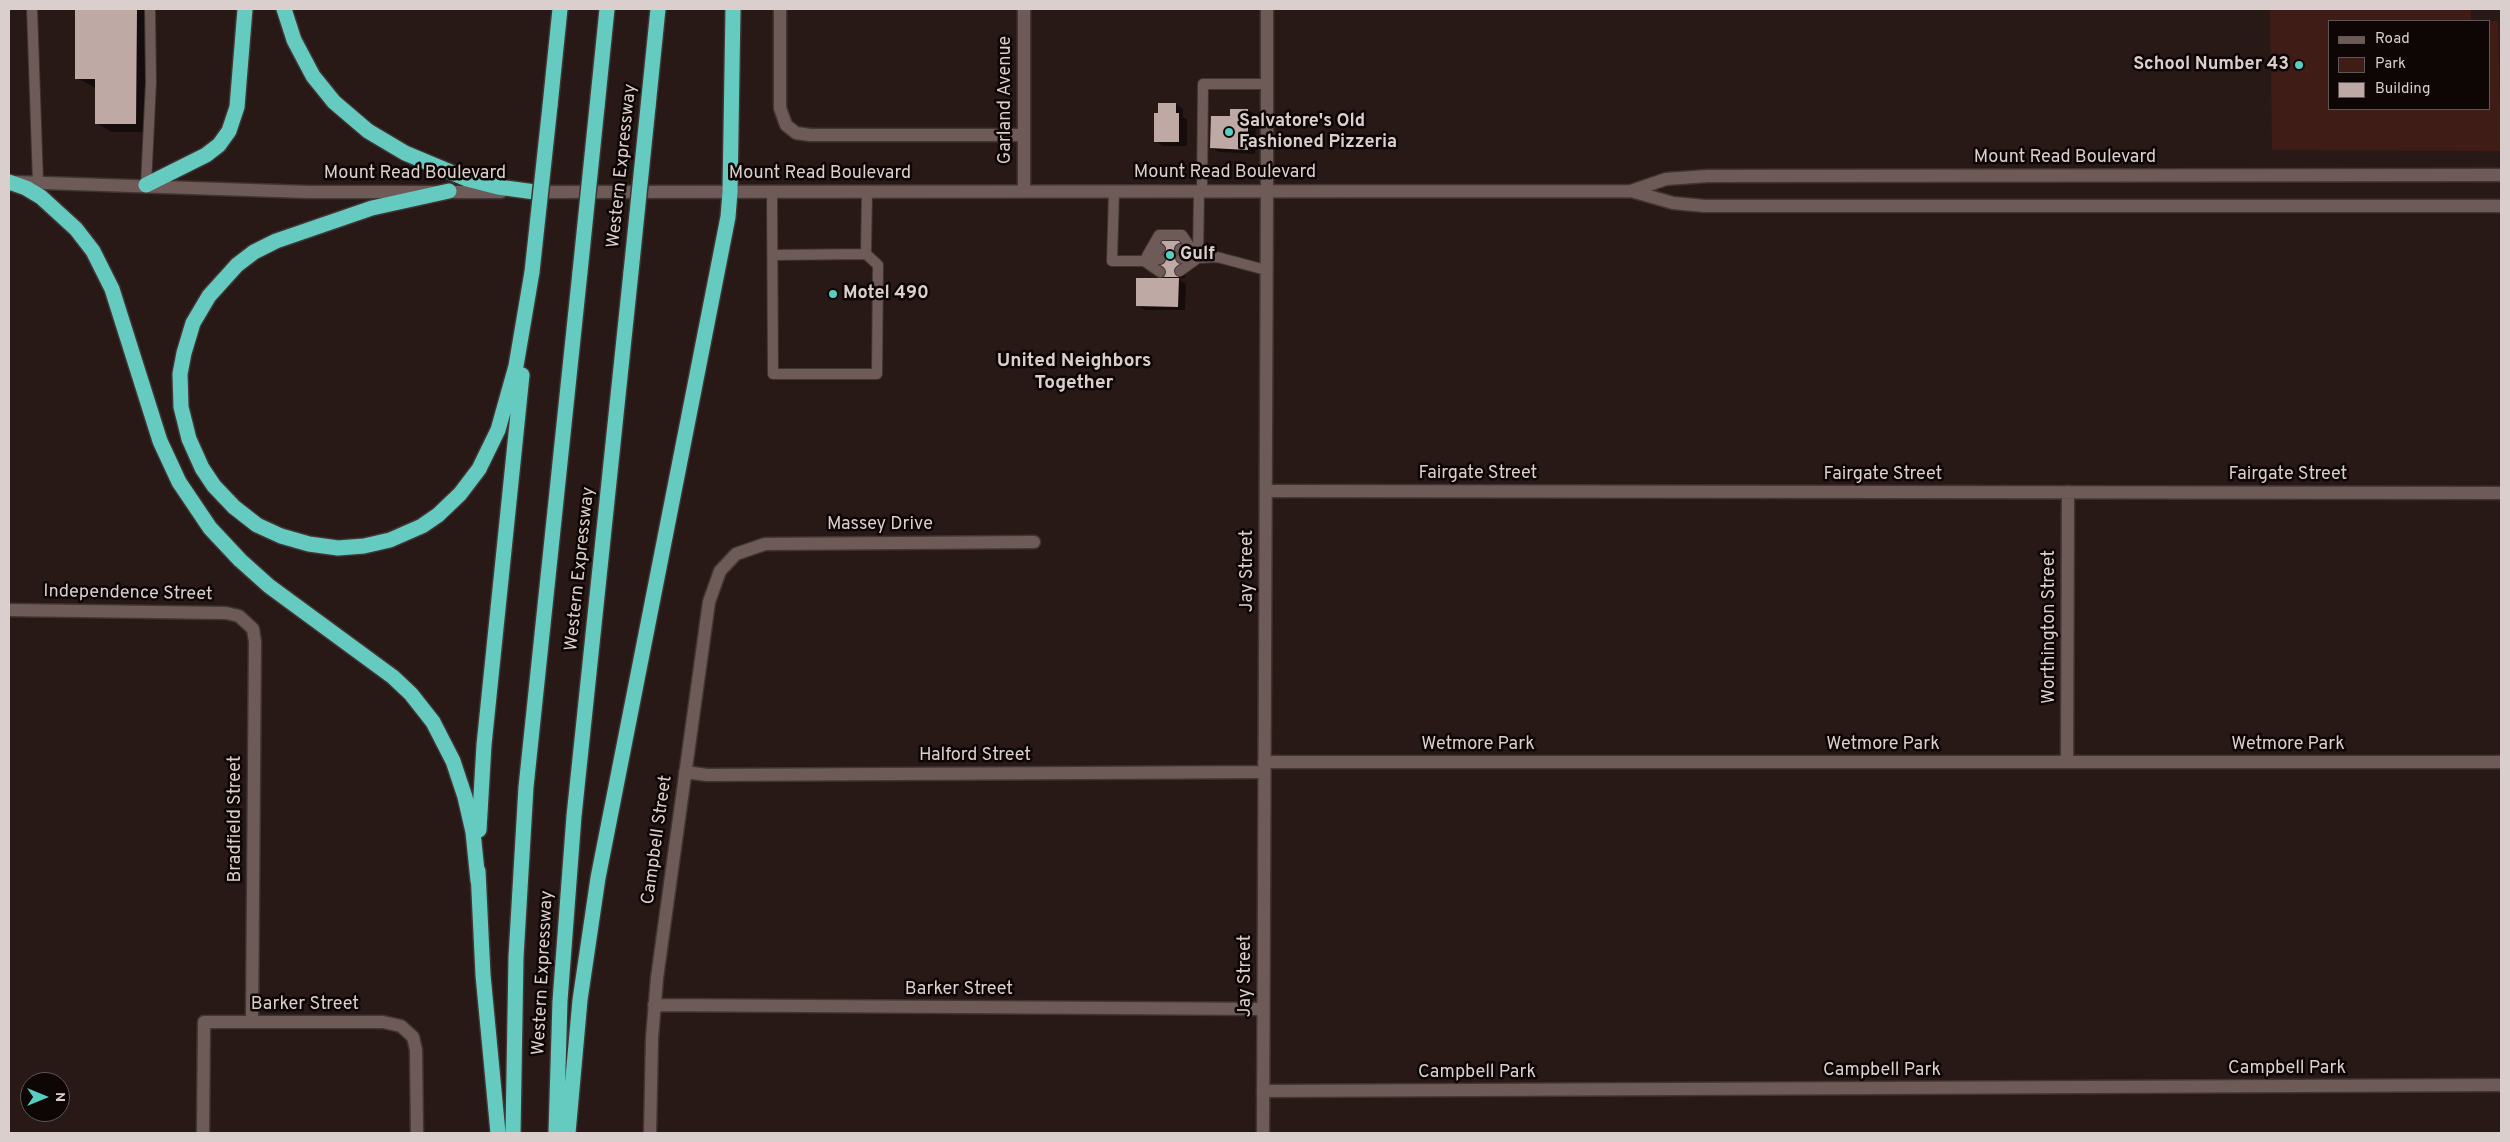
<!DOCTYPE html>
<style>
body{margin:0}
#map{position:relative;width:2510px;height:1142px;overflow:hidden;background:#291916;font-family:Overpass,sans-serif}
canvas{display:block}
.frame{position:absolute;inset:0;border:10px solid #dacfcc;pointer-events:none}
.legend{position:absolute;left:2328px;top:20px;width:162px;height:90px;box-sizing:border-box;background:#0d0605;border:1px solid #5f5655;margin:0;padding:6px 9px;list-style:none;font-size:15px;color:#dacfcc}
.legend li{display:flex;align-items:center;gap:10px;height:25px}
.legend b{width:25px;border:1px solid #5f5655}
.north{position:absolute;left:20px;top:1072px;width:50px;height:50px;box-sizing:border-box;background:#0d0605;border:1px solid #5f5655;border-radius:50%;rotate:90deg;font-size:14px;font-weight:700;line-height:20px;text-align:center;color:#dacfcc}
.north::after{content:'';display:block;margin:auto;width:18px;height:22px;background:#57cec1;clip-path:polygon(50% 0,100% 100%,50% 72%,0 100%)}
</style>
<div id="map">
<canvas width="2510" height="1142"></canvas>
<div class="frame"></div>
<ul class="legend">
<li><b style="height:6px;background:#6e5b57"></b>Road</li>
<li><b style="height:14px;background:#3f1c15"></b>Park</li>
<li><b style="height:14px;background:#bfa9a5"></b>Building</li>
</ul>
<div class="north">N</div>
</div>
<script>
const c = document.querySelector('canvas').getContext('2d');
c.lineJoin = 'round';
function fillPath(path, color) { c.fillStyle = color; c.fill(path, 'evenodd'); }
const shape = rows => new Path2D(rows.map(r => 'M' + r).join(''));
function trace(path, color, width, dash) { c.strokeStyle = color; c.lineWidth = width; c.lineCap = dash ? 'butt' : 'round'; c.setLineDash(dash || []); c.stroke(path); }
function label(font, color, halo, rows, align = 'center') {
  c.font = font + ' Overpass,sans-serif'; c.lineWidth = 5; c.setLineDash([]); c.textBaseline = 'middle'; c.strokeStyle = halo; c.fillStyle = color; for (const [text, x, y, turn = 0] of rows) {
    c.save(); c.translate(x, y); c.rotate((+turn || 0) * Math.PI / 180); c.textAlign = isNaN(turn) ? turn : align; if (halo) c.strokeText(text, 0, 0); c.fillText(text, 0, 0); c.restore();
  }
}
const green = shape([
 [2270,9,2471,9,2471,20,2498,21,2501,151,2272,150],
 [2329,21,2489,21,2489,109,2329,109]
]);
const shadow = shape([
 [77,9,153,9,152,132,112,132,96,123,96,88,76,78],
 [1176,104,1183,109,1183,117,1187,119,1187,146,1163,146,1155,141],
 [1248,110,1256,115,1255,154,1219,152,1212,148],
 [1181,243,1185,245,1185,278,1176,278,1186,284,1185,310,1145,310,1137,305,1167,279,1161,276]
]);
const building = shape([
 [75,9,137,9,136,124,95,124,95,79,75,79],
 [1158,103,1176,103,1176,113,1179,113,1179,142,1154,142,1154,113,1158,113],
 [1230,109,1248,109,1248,150,1210,148,1211,116,1230,116],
 [1160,241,1182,241,1181,277,1160,277],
 [1136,278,1179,278,1178,307,1136,306]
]);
const service = shape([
 [32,9,38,182],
 [146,185,151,82,150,9],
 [1114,191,1112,261,1144,261,1160,249],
 [1202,191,1203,84,1267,84],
 [772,192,773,374,877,374,878,265,866,254,867,191],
 [1180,249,1198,258,1217,257,1266,270],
 [773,255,866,254],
 [1147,256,1159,235,1182,235,1196,256],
 [1198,258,1199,191],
 [1180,271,1198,258,1181,258],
 [1160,272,1144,261,1160,259]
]);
const minor = shape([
 [780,9,780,108,786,125,796,133,810,135,1024,135],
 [1024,191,1024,9],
 [1267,191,1267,9],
 [1266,491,2501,493],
 [9,610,226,613,239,616,253,629,255,642,252,1022],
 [1264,762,2501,762],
 [2067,762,2068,492],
 [685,772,707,775,1264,772],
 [654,1005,1263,1009],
 [1263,1091,2501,1085],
 [203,1133,204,1022,383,1022,401,1026,413,1037,416,1050,417,1133],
 [650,1133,652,1038,657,978,709,602,720,571,736,554,765,544,1034,542]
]);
const tertiary = shape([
 [1263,1133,1267,191]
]);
const secondary = shape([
 [16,182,308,192,501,192],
 [1631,191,1666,179,1708,176,2501,175],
 [531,192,1631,191,1673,203,1705,206,2501,206]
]);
const motorway = shape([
 [284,9,294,40,313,76,334,102,368,131,405,153,467,179,498,187,535,192],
 [550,106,560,9],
 [597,107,607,9],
 [648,107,658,9],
 [9,182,26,188,41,197,76,229,93,251,112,289,160,441,179,482,210,528,240,560,269,586,393,677,411,694,433,722,453,761,465,797,473,832,478,881],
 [146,185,206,155,219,145,229,131,237,107,245,9],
 [449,191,372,208,276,241,254,252,237,265,209,296,193,323,184,353,180,374,181,407,189,439,202,468,214,486,234,507,257,525,281,536,309,544,338,548,364,546,390,540,422,526,438,515,460,494,479,469,498,430,516,366,532,272],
 [479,830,484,745,522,375],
 [478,871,483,975,498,1133],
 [513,1133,516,957,526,787,580,272],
 [556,1133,560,1001,574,816,631,272],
 [568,1133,580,1000,598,878,728,217,730,192,733,9]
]);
const motorwayBridge = shape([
 [532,272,550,106],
 [580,272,597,107],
 [631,272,648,107]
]);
const markers = [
 [2299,65,5,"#57cec1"],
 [1229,132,5,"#57cec1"],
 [1170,255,5,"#57cec1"],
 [833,294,5,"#57cec1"]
];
const poiNames = [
 ["School Number 43",2289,65,"right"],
 ["Salvatore's Old",1239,122],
 ["Fashioned Pizzeria",1239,143],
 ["Gulf",1180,255],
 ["Motel 490",843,294]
];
const streetNames = [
 ["Garland Avenue",1006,100,-90],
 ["Mount Read Boulevard",2065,158],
 ["Western Expressway",623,166,-84],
 ["Mount Read Boulevard",1225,173],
 ["Mount Read Boulevard",415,174],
 ["Mount Read Boulevard",820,174],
 ["Fairgate Street",1478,474],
 ["Fairgate Street",1883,475],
 ["Fairgate Street",2288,475],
 ["Massey Drive",880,525],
 ["Western Expressway",581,569,-84],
 ["Jay Street",1248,571,-90],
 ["Independence Street",128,594,1],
 ["Worthington Street",2050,627,-90],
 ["Wetmore Park",1478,745],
 ["Wetmore Park",1883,745],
 ["Wetmore Park",2288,745],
 ["Halford Street",975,756],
 ["Bradfield Street",236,819,-90],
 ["Campbell Street",658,840,-82],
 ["Western Expressway",544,973,-87],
 ["Jay Street",1246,976,-90],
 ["Barker Street",959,990],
 ["Barker Street",305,1005],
 ["Campbell Park",2287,1069],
 ["Campbell Park",1882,1071],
 ["Campbell Park",1477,1073]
];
const neighbourhoodNames = [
 ["United Neighbors",1074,362],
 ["Together",1074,384]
];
fillPath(green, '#3f1c15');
fillPath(shadow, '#0007');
fillPath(building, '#bfa9a5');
trace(service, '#413533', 12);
trace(minor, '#413533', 15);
trace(tertiary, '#413533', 15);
trace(secondary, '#413533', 15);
trace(motorway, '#413533', 18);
trace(service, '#6e5b57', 10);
trace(minor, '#6e5b57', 12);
trace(tertiary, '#6e5b57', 12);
trace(secondary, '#6e5b57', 12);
trace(motorway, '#65cabf', 15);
trace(motorwayBridge, '#413533', 18, []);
trace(motorwayBridge, '#65cabf', 15);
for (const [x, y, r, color] of markers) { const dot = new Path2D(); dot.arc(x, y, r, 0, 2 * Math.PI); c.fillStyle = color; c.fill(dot); trace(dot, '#0d0605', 2); }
label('bold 18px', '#dacfcc', '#0d0605', poiNames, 'left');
label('18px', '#dacfcc', '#0d0605', streetNames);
label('bold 19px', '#dacfcc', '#0d0605', neighbourhoodNames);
</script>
